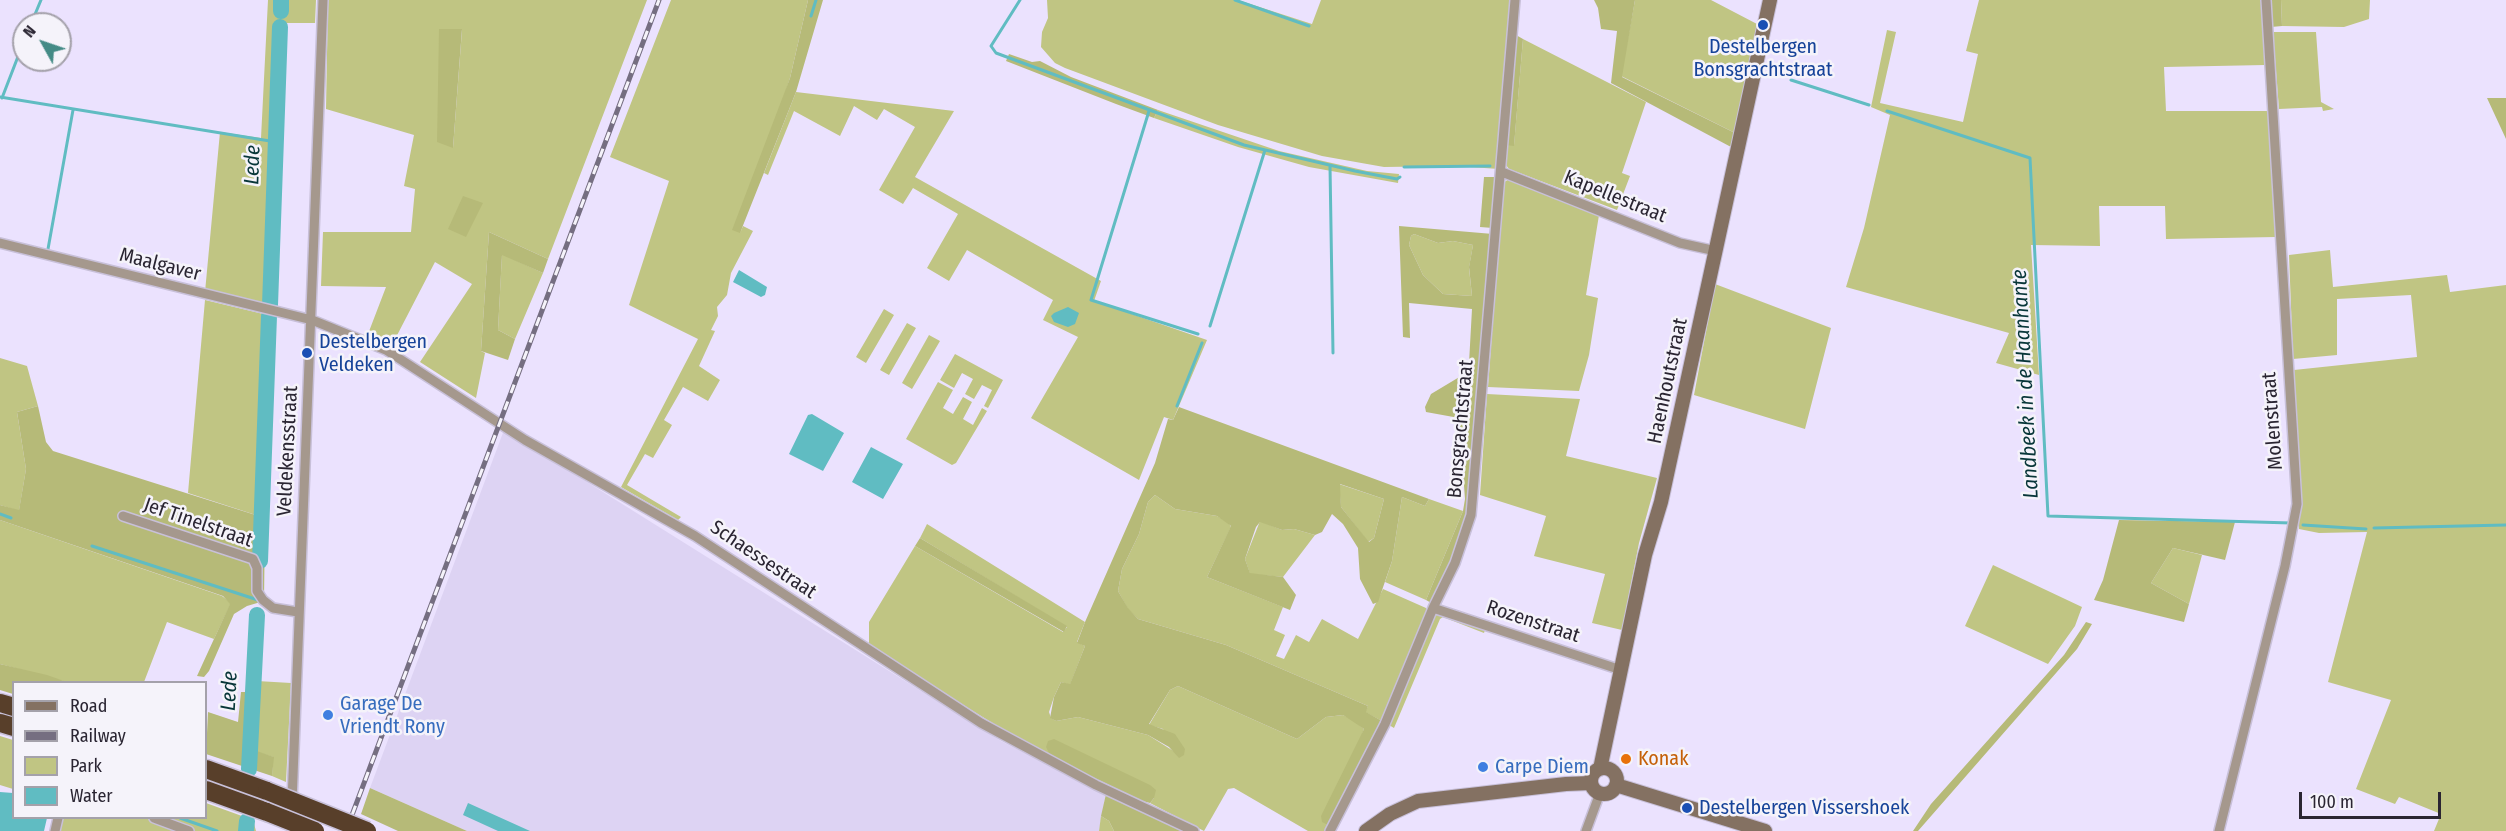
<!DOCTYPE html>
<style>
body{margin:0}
#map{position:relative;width:2506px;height:831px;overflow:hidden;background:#ebe2fe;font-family:"Fira Sans Condensed",sans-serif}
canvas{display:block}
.legend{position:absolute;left:12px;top:681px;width:195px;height:138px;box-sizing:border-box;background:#f5f3fa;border:2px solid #a4a1aa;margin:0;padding:8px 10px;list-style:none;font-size:18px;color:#2a2532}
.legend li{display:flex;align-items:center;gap:12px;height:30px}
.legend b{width:30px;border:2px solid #a4a1aa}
.north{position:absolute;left:12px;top:12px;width:60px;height:60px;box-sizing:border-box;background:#f5f3fa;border:2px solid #a4a1aa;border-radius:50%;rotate:310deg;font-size:16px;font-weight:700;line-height:24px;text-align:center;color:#2a2532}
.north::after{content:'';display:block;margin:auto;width:21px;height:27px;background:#448b86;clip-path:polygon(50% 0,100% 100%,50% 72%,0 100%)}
.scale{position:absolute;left:2299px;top:792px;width:142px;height:27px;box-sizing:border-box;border:3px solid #2a2532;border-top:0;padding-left:8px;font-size:18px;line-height:21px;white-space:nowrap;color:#2a2532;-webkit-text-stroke:4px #f5f3fa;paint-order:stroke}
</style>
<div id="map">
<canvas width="2506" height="831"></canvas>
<ul class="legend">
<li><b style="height:8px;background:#847162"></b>Road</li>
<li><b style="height:8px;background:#756e81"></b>Railway</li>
<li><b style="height:16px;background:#c0c583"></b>Park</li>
<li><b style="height:16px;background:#60bcc2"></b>Water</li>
</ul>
<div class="north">N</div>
<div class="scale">100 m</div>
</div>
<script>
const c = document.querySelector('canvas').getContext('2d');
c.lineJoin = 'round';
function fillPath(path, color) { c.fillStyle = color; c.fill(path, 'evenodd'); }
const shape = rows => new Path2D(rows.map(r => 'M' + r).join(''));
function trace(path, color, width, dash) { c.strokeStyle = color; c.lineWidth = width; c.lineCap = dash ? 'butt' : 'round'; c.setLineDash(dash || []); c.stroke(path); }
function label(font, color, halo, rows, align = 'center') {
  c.font = font + ' "Fira Sans Condensed",sans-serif'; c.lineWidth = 5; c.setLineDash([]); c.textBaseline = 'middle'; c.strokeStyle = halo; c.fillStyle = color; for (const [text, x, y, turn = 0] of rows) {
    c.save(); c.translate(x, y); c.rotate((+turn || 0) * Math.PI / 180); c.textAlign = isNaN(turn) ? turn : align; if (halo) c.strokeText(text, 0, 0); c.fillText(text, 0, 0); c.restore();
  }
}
const built = shape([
 [504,430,1001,741,1106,794,1099,831,467,831,370,788]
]);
const green = shape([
 [268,0,316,0,315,23,284,23,274,306,205,292,220,132,261,138],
 [328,0,647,0,548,259,489,232,481,351,485,353,476,398,420,362,472,284,435,262,392,345,368,334,386,287,321,286,323,232,411,232,415,189,404,186,414,135,326,109],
 [439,29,462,30,453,148],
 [671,0,808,0,790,78,740,233,743,226,753,231,731,273,727,295,717,307,718,316,711,330,715,331,699,366,720,380,708,401,683,387,664,420,672,425,653,458,645,454,627,485,681,517,678,520,621,487,698,339,629,305,669,181,610,157],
 [1047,0,1238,0,1312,24,1321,0,1511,0,1499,169,1455,166,1384,167,1322,156,1218,125,1065,68,1055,63,1041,47,1042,32,1048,18],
 [1635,0,1711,0,1757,24,1735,133,1621,76],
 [1979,0,2261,0,2265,65,2164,67,2166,111,2269,111,2276,237,2166,239,2165,206,2099,206,2100,246,2031,245,2039,375,1996,363,2009,333,1846,287,1864,228,1890,115,1871,107,1887,30,1896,32,1880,103,1963,122,1978,54,1966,51],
 [2281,0,2370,0,2369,19,2344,27,2282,26],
 [2273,32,2316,32,2321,102,2334,109,2323,111,2322,107,2279,109],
 [1523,39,1646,102,1622,173,1630,176,1617,210,1509,169,1506,165,1506,145,1514,145],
 [796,92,954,111,915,177,1101,281,1094,301,1207,340,1173,420,1164,417,1139,480,1031,418,1078,337,1043,320,1053,300,967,250,949,281,927,268,958,214,913,188,903,204,879,190,915,127,884,109,877,120,854,106,840,136,794,111,768,175,764,173],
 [1158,110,1279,151,1367,171,1399,174,1398,183,1309,167,1238,147,1154,118],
 [1509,179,1599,215,1586,295,1598,298,1589,355,1579,391,1488,387,1503,183],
 [1414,234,1438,243,1453,241,1473,245,1469,268,1472,296,1443,294,1423,275,1409,245,1411,236],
 [2330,250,2333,287,2447,275,2450,292,2506,285,2506,831,2434,831,2441,814,2399,797,2395,804,2356,789,2391,700,2328,682,2367,532,2319,533,2299,529,2294,370,2417,357,2411,295,2337,299,2337,355,2293,359,2289,255],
 [502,254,543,273,515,339,498,330],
 [1715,284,1831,328,1805,429,1694,395],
 [205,300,276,317,265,518,188,493],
 [884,309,894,315,866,363,856,357],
 [907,323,916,328,889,375,880,370],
 [929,335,940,341,912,389,902,383],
 [955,354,1003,380,988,408,984,406,992,390,982,385,974,399,965,394,973,379,962,373,954,388,940,380],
 [0,358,27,366,38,406,17,412,26,469,19,511,0,505],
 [938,382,953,390,943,408,953,414,963,397,972,402,963,419,973,425,982,408,987,411,956,463,952,465,906,439],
 [1487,394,1580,399,1566,456,1657,478,1639,543,1622,630,1592,623,1605,574,1534,556,1546,516,1480,495],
 [1339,484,1384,499,1374,538,1368,542,1341,507],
 [1155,495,1175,509,1217,516,1228,522,1231,527,1207,577,1283,607,1274,630,1285,635,1276,656,1284,659,1296,635,1309,642,1322,619,1358,639,1383,589,1426,608,1428,612,1382,721,1365,712,1368,706,1226,645,1138,619,1128,609,1118,591,1122,569,1139,534,1148,502],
 [1402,497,1425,506,1429,499,1463,511,1426,600,1385,582,1392,561],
 [0,520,222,596,231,603,214,639,167,622,144,682,67,682,0,664],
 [1260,521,1282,530,1294,529,1315,535,1283,577,1250,574,1245,559],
 [927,524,1085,622,1077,642,1085,646,1070,685,1061,682,1054,697,1049,712,1051,718,1056,721,1078,717,1148,735,1175,752,1163,729,1149,725,1170,690,1178,686,1297,739,1326,717,1343,715,1353,720,1364,729,1328,831,1308,831,1234,788,1228,789,1204,831,1150,803,1154,798,1033,748,869,647,869,622,915,546,1063,632,1067,627,920,538],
 [2173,548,2202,555,2189,604,2151,583],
 [1993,565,2082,607,2075,626,2048,664,1965,626],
 [1438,614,1485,630,1484,633,1443,617,1440,619,1394,728,1389,725,1434,617],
 [257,681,291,683,286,782,272,776,273,757,251,750],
 [0,736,13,740,13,789,0,785],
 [206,803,253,820,256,831,60,831,63,818,206,818],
 [1101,816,1109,821,1114,831,1099,831]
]);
const forest = shape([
 [808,0,823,0,796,92,740,233,732,230,790,78],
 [1594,0,1635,0,1622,77,1735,133,1731,147,1611,83,1617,31,1601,29,1598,8],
 [2269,0,2281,0,2282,26,2271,27],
 [439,29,462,29,453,148,437,142],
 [1516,35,1523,39,1514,146,1506,145],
 [1009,54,1032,62,1040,61,1071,77,1158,110,1154,118,1116,104,1006,61],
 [2487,98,2506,98,2506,139],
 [1484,177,1498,177,1493,228,1480,227],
 [463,196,483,203,466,237,448,229],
 [1399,226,1493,234,1478,378,1470,501,1464,529,1433,604,1426,600,1463,511,1465,499,1459,418,1426,412,1425,407,1431,394,1461,376,1469,363,1472,309,1409,303,1410,338,1403,337],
 [1414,234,1438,243,1453,241,1473,245,1469,267,1472,296,1443,294,1423,275,1409,245,1411,236],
 [489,232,548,259,543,273,502,255,498,330,515,339,508,360,481,351],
 [38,406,46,442,53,451,265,518,264,601,247,606,234,614,209,671,204,677,197,676,230,604,223,596,0,520,0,505,19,510,26,469,17,412],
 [1179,407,1429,499,1425,506,1402,497,1392,561,1378,602,1373,604,1360,579,1358,548,1343,524,1332,514,1322,532,1315,535,1294,529,1282,530,1260,522,1256,527,1245,559,1250,573,1283,577,1296,595,1290,610,1207,577,1231,526,1217,516,1175,509,1155,495,1148,502,1139,534,1122,569,1118,591,1128,608,1138,619,1226,645,1368,706,1366,712,1382,721,1330,826,1322,822,1321,816,1364,729,1343,715,1326,717,1297,739,1178,686,1170,690,1149,724,1175,734,1185,749,1184,755,1179,758,1169,747,1148,735,1078,717,1056,721,1050,718,1054,697,1061,682,1070,684,1085,646,1077,643,1085,622,1155,463,1168,419,1173,420],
 [1340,484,1384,499,1374,538,1369,542,1341,507],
 [2119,520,2235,522,2225,560,2173,548,2151,583,2189,604,2184,622,2094,600,2103,580],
 [920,538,1067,626,1064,632,915,546],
 [2086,622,2092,624,2077,649,1918,831,1913,831,1931,804,2064,655],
 [0,664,47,675,67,682,14,682,13,694,0,690],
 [241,692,256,692,251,749,274,757,272,776,206,754,208,712,238,722],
 [1054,739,1150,785,1156,790,1154,798,1150,803,1142,801,1051,757,1046,747,1048,741],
 [370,788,467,831,398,831,361,814],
 [1106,794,1144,811,1183,831,1114,831,1109,821,1101,816]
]);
const water = shape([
 [739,270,767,287,765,295,761,297,733,282],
 [1068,307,1079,313,1075,324,1068,327,1054,322,1051,316,1054,313],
 [812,414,844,433,823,471,789,454,808,415],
 [871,447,903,464,883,499,852,482],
 [0,792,13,793,14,818,47,818,44,831,0,831],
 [468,803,530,831,498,831,463,815]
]);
const stream = shape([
 [1020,0,991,46,996,53,1244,145,1355,171,1397,179,1400,177],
 [1235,0,1309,26],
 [811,16,816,0],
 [31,24,41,0],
 [1791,80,1869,105],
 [0,97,276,142],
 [2,98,24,41],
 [1149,111,1091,300,1198,334],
 [1887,111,2030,158,2048,516,2291,523],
 [1330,166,1333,353],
 [1404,167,1490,166],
 [48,249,73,110],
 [1210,326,1265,150],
 [1177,406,1202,343],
 [0,514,11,518],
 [2303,525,2366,529],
 [2374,528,2506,525],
 [92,546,258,600],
 [180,818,217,831]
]);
const river = shape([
 [281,11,281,0],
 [270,305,280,27],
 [260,561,269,316],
 [249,769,257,615],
 [246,831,247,821]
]);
const street = shape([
 [1502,172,1680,243,1716,251],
 [0,243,312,320,386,350,525,440,695,536,981,723,1096,785,1194,831],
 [123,516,253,559,257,568,257,591,263,600,273,608,298,612],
 [1433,608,1621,670],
 [292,802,323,0],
 [154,818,189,831],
 [55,831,58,818],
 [1330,831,1385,724,1433,608,1455,563,1471,515,1515,0],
 [1586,831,1600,793],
 [2219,831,2285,566,2297,504,2266,0]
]);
const secondary = shape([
 '1591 781a13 13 0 1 1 26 0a13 13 0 1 1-26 0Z',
 [1600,769,1645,555,1661,502,1770,0],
 [1616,785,1765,831],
 [1366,831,1390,814,1418,801,1566,784,1591,783]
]);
const highway = shape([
 [0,703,14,707],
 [0,723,14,727],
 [206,769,267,791],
 [206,790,267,812]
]);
const rail = shape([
 [346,831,659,0]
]);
const highwayBridge = shape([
 [267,791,367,831],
 [267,812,315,831]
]);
const markers = [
 [1763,25,6,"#1a4fb4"],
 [307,353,6,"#1a4fb4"],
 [328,715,6,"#3f7fe0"],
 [1626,759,6,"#e8710a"],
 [1483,767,6,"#3f7fe0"],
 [1687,808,6,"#1a4fb4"]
];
const transitNames = [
 ["Destelbergen",1763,47,"center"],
 ["Bonsgrachtstraat",1763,70,"center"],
 ["Destelbergen",319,342],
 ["Veldeken",319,365],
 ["Destelbergen Vissershoek",1699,808]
];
const streetNames = [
 ["Kapellestraat",1615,197,22],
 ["Maalgaver",160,265,14],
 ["Haenhoutstraat",1668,381,-78],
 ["Molenstraat",2273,421,-94],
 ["Bonsgrachtstraat",1461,429,-85],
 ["Veldekensstraat",288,451,-87],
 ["Jef Tinelstraat",198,523,19],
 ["Schaessestraat",763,560,34],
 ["Rozenstraat",1533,622,18]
];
const shopNames = [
 ["Garage De",340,704],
 ["Vriendt Rony",340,727],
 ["Carpe Diem",1495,767]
];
const foodNames = [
 ["Konak",1638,759]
];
const waterNames = [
 ["Lede",253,165,-88],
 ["Landbeek in de Haanhante",2026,384,-93],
 ["Lede",230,691,-87]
];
fillPath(built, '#ddd3f3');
fillPath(green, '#c0c583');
fillPath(forest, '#b6ba78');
fillPath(water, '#60bcc2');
trace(stream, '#60bcc2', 3);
trace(river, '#60bcc2', 16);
trace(street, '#c8c0d9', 12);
trace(secondary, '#c8c0d9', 16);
trace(highway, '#c8c0d9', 21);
trace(street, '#a5988d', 9);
trace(secondary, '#847162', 14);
trace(highway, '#583f2a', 18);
trace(rail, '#756e81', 5);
trace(rail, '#f5f3fa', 3, [9]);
trace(highwayBridge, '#c8c0d9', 21, []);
trace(highwayBridge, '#583f2a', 18);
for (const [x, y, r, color] of markers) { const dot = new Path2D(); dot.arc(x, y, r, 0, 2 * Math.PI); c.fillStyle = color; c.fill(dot); trace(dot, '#f5f3fa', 2); }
label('20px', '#164399', '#f5f3fa', transitNames, 'left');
label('20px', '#2a2532', '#f5f3fa', streetNames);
label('20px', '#366cbe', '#f5f3fa', shopNames, 'left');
label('20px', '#c56008', '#f5f3fa', foodNames, 'left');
label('italic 21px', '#083639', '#f5f3fa', waterNames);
</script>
